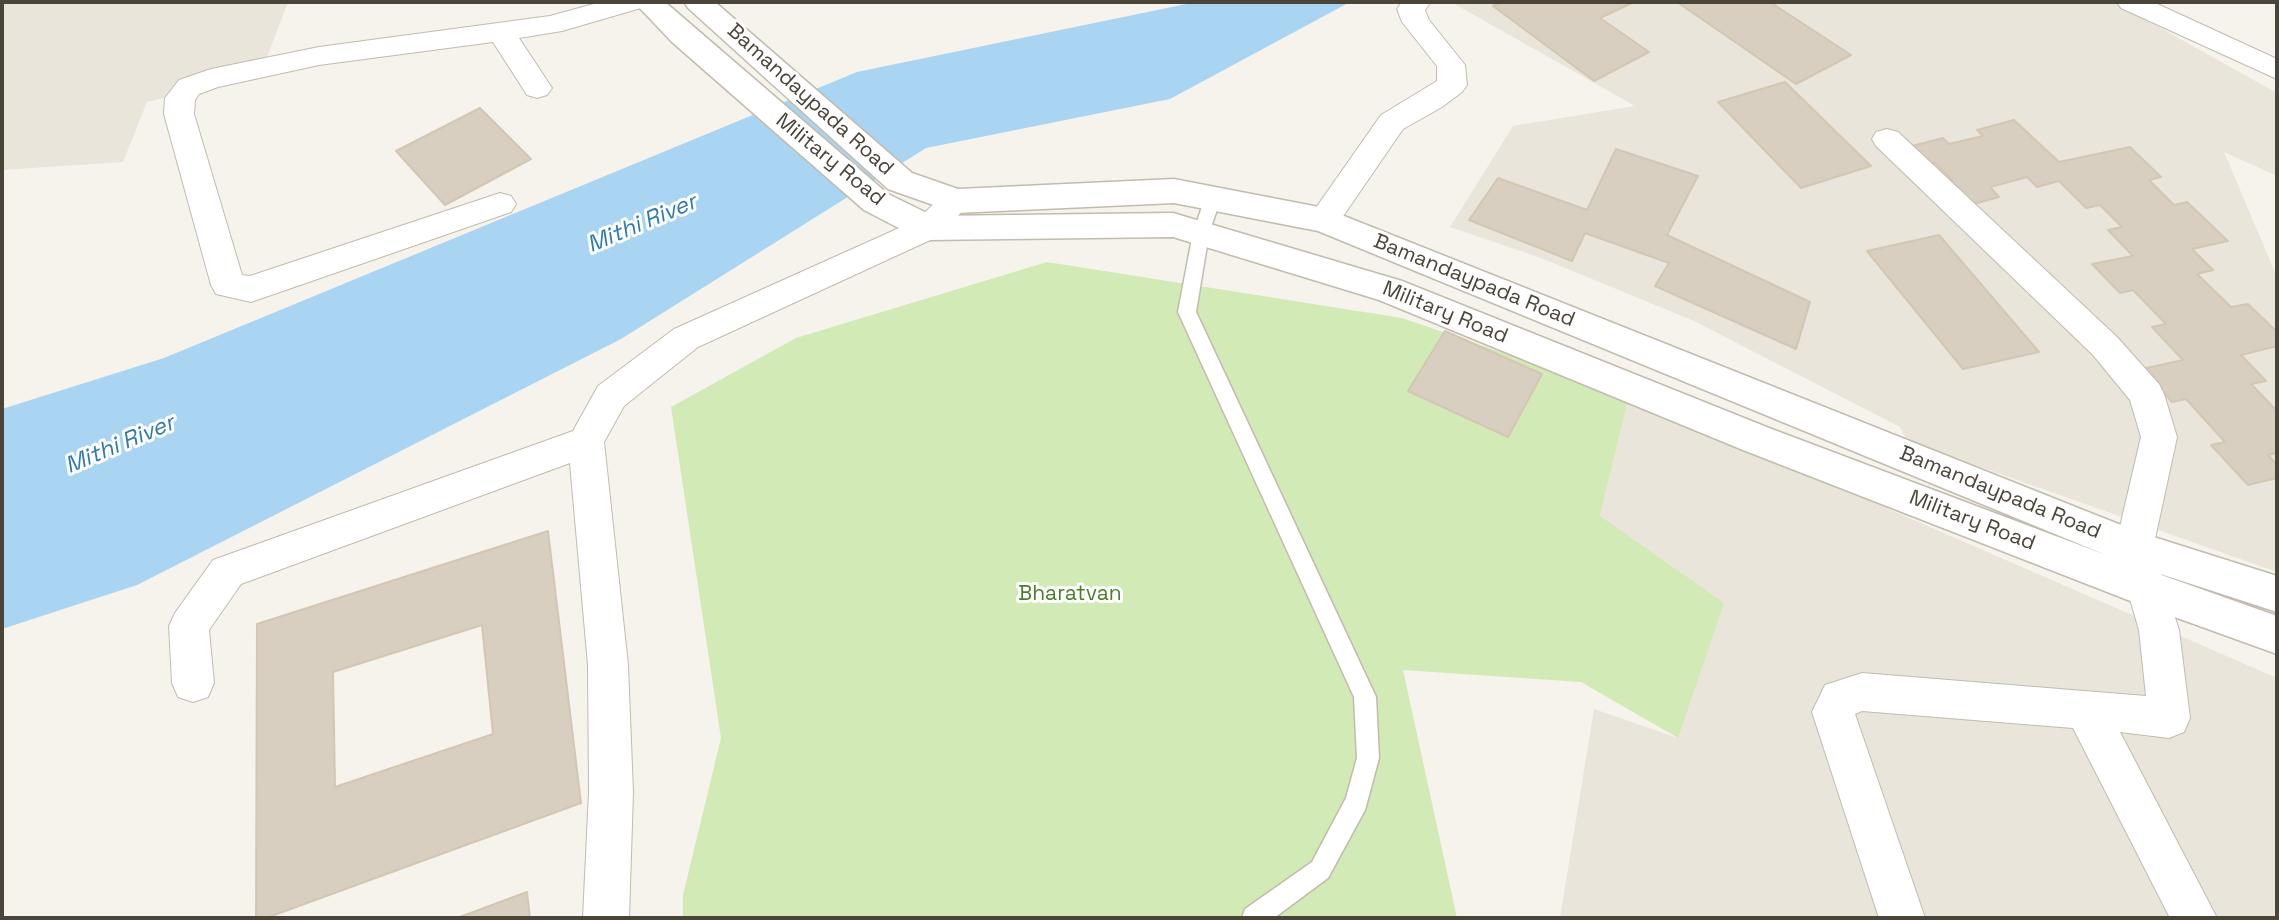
<!DOCTYPE html>
<style>
body{margin:0}
#map{position:relative;width:2279px;height:920px;overflow:hidden;background:#f6f3ec;font-family:"Space Grotesk",sans-serif}
canvas{display:block}
.frame{position:absolute;inset:0;border:4px solid #4b4439;pointer-events:none}
</style>
<div id="map">
<canvas width="2279" height="920"></canvas>
<div class="frame"></div>
</div>
<script>
const c = document.querySelector('canvas').getContext('2d');
c.lineJoin = 'round';
function fillPath(path, color) { c.fillStyle = color; c.fill(path, 'evenodd'); }
const shape = rows => new Path2D(rows.map(r => 'M' + r).join(''));
function trace(path, color, width, dash) { c.strokeStyle = color; c.lineWidth = width; c.lineCap = dash ? 'butt' : 'round'; c.setLineDash(dash || []); c.stroke(path); }
function label(font, color, halo, rows, align = 'center') {
  c.font = font + ' "Space Grotesk",sans-serif'; c.lineWidth = 6; c.setLineDash([]); c.textBaseline = 'middle'; c.strokeStyle = halo; c.fillStyle = color; for (const [text, x, y, turn = 0] of rows) {
    c.save(); c.translate(x, y); c.rotate((+turn || 0) * Math.PI / 180); c.textAlign = isNaN(turn) ? turn : align; if (halo) c.strokeText(text, 0, 0); c.fillText(text, 0, 0); c.restore();
  }
}
const residential = shape([
 [2,2,288,2,261,73,147,102,123,162,2,170],
 [1451,2,2114,2,2277,93,2277,176,2224,152,2277,277,2277,572,1907,441,1900,427,1694,321,1541,258,1450,227,1513,126,1635,106],
 [1629,396,2277,678,2277,918,1560,918,1594,709,1678,738,1600,516]
]);
const green = shape([
 [1047,262,1402,318,1629,396,1600,516,1724,603,1678,738,1581,682,1403,670,1457,918,683,918,683,895,721,738,671,407,796,338]
]);
const water = shape([
 [1196,2,1350,2,1170,99,926,148,621,339,137,585,2,629,2,409,164,358,857,72]
]);
const building = shape([
 [1503,2,1634,2,1600,18,1649,52,1594,81,1493,6,1503,2],
 [1677,2,1770,2,1851,55,1796,84,1677,2],
 [1785,82,1871,166,1801,188,1718,102,1785,82],
 [480,108,531,159,445,205,396,151,480,108],
 [2014,120,2059,162,2130,147,2161,177,2149,180,2174,205,2187,202,2228,241,2192,249,2213,270,2197,274,2231,307,2248,304,2277,332,2277,346,2241,355,2266,381,2251,384,2277,411,2277,453,2268,455,2277,465,2277,478,2248,485,2211,445,2225,442,2186,399,2172,402,2142,369,2183,360,2152,327,2166,324,2133,290,2120,293,2092,264,2133,256,2108,230,2122,227,2100,205,2086,208,2059,181,2037,187,2027,177,1990,187,1999,197,1959,208,1936,184,1952,180,1935,163,1919,167,1901,149,1943,138,1949,144,1983,136,1977,130,2014,120],
 [1616,149,1698,176,1667,235,1810,302,1796,349,1655,286,1669,263,1585,233,1572,261,1469,220,1498,178,1587,210,1616,149],
 [1939,235,2039,352,1963,369,1867,251,1939,235],
 [1445,331,1542,374,1508,437,1408,391,1445,331],
 [548,531,581,803,266,918,256,918,257,624,548,531],
 [482,625,493,734,335,787,333,672,482,625],
 [527,892,530,918,457,918,527,892]
]);
const service = shape([
 [1213,192,1221,198,1209,233,1196,312,1376,697,1379,758,1365,810,1328,878,1274,918,1242,918,1245,909,1312,862,1346,798,1357,758,1354,697,1178,312,1193,233,1205,198,1213,192]
]);
const minor = shape([
 [601,2,645,2,641,8,562,31,519,38,552,88,547,95,537,98,527,95,493,42,319,65,218,87,199,94,195,100,194,114,242,275,250,276,500,193,511,196,516,204,511,212,251,302,216,294,211,285,164,114,165,98,179,80,211,69,319,47,550,16,601,2],
 [1402,2,1431,2,1425,10,1429,20,1465,65,1467,85,1462,92,1442,107,1403,129,1335,228,1324,231,1313,228,1308,220,1313,212,1381,115,1437,81,1437,66,1402,22,1397,9,1402,2],
 [2117,2,2153,2,2277,59,2277,79,2121,8,2117,2],
 [1887,129,1898,132,2117,337,2159,384,2164,394,2177,437,2153,548,2179,630,2190,718,2184,732,2169,738,2120,732,2217,918,2170,918,2073,728,1862,711,1855,714,1925,918,1879,918,1812,712,1825,685,1862,673,2146,696,2139,630,2115,548,2141,437,2130,400,2093,355,1876,146,1872,139,1876,132,1887,129],
 [956,190,967,193,972,201,939,236,698,347,624,406,604,442,628,665,633,792,629,918,583,918,589,792,588,665,570,463,241,584,209,630,214,683,208,697,193,702,178,697,172,683,169,626,175,613,213,560,573,431,598,386,674,329,917,220,945,193,956,190]
]);
const tertiary = shape([
 [634,2,665,2,888,194,933,216,1173,213,1402,281,1769,428,2106,555,1318,231,1174,203,956,213,888,189,688,8,684,2,715,2,912,173,958,189,1174,179,1324,208,2141,533,2277,576,2277,612,2139,567,2277,616,2277,654,2133,602,1743,450,1379,300,1173,237,928,240,916,237,864,210,672,42,634,2]
]);
const streetNames = [
 ["Bamandaypada Road",810,100,42],
 ["Military Road",830,160,39],
 ["Bamandaypada Road",1474,281,22],
 ["Military Road",1445,313,22],
 ["Bamandaypada Road",2000,493,22],
 ["Military Road",1972,521,21]
];
const parkNames = [
 ["Bharatvan",1070,594]
];
const waterNames = [
 ["Mithi River",642,224,-23],
 ["Mithi River",120,445,-23]
];
fillPath(residential, '#eae5da');
fillPath(green, '#d2eab5');
fillPath(water, '#a9d4f2');
fillPath(building, '#d8cfc1');
trace(building, '#d3c7b4', 2);
trace(service, '#c2bbae', 3);
trace(minor, '#c2bbae', 2);
trace(tertiary, '#c2bbae', 3);
fillPath(service, '#fff');
fillPath(minor, '#fff');
fillPath(tertiary, '#fff');
label('21px', '#4b4439', '#fff', streetNames);
label('21px', '#4a7f2a', '#fff', parkNames);
label('italic 23px', '#2e7ab2', '#fff', waterNames);
</script>
